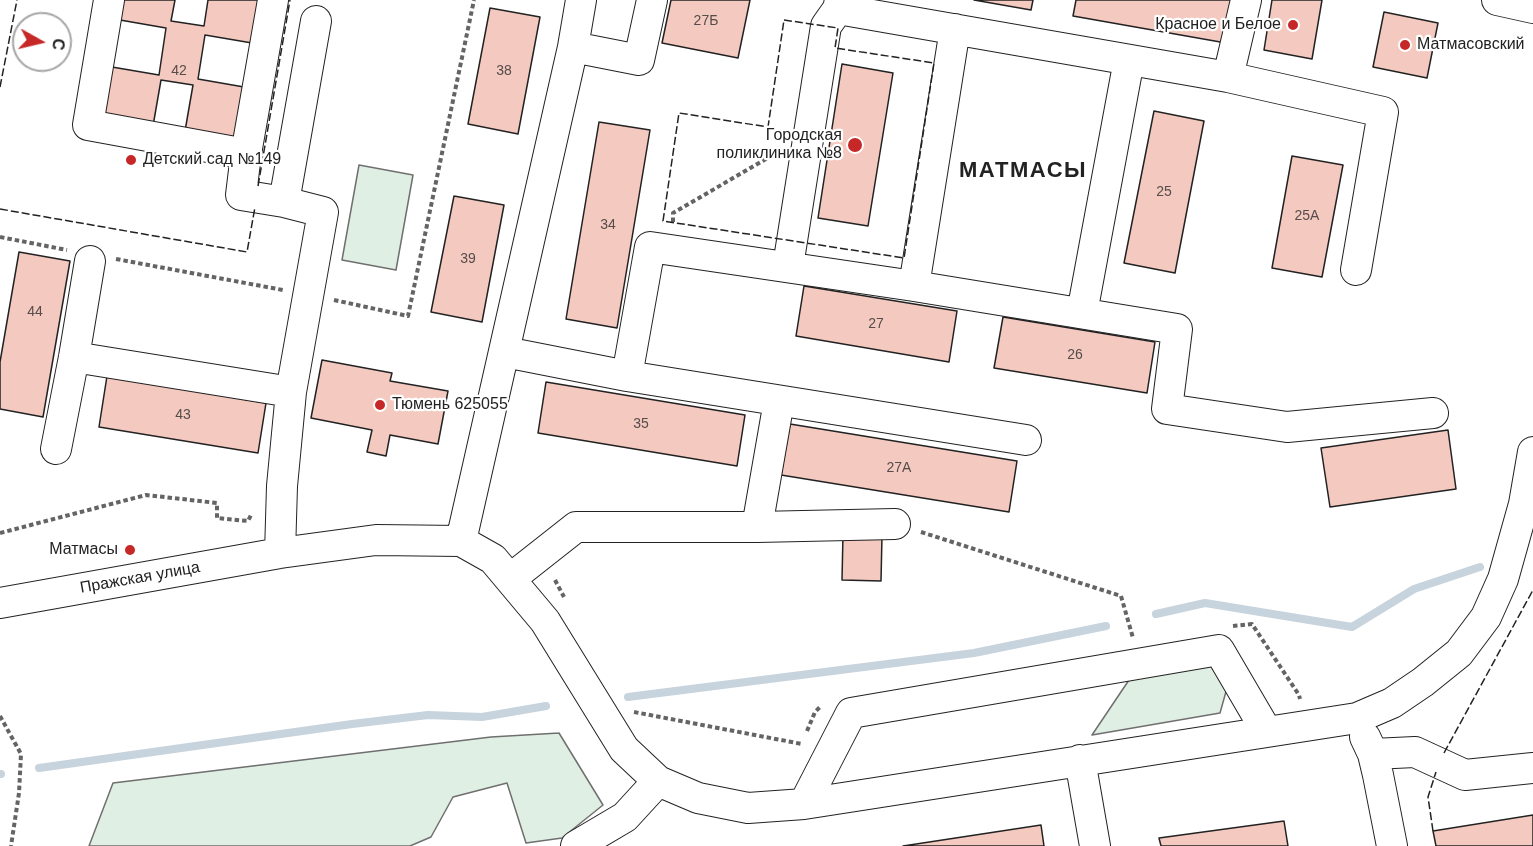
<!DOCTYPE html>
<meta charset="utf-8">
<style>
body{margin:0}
#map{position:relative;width:1533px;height:846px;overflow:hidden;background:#fff;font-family:Arial,sans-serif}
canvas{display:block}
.north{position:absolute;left:12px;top:12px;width:60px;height:60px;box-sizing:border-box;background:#fff;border:2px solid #a7a7a7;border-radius:50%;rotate:98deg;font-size:16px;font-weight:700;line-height:24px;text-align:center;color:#222}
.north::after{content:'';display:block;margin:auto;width:21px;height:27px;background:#c62828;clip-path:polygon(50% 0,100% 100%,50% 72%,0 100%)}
</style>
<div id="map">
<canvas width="1533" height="846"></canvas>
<div class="north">С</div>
</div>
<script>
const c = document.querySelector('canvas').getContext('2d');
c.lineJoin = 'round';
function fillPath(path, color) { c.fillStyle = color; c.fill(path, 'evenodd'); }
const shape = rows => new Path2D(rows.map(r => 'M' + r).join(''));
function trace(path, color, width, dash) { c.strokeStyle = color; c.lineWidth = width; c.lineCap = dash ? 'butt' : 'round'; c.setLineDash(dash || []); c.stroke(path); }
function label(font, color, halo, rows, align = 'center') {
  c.font = font + ' Arial,sans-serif'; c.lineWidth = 4.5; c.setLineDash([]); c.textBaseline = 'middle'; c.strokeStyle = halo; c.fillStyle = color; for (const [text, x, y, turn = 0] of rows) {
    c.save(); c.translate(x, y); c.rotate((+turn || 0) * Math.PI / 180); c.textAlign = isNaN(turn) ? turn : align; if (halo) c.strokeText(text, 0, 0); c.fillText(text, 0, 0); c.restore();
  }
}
const green = shape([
 [359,165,413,175,396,270,342,260,359,165],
 [1208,663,1224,673,1227,688,1220,713,1092,735,1129,680,1208,663],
 [559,733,603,805,562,838,526,843,507,783,453,797,431,837,410,846,89,846,113,783,491,737,559,733]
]);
const stream = shape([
 [1156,614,1205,603,1352,627,1414,589,1480,567],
 [628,697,974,653,1106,626],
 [39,768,352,724,428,715,482,717,546,706],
 [0,774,1,774]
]);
const building = shape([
 [123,0,175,0,171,21,204,26,208,0,259,0,252,43,205,35,198,79,244,87,236,139,185,131,193,85,161,80,153,126,104,117,112,67,159,75,166,28,120,20,123,0],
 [671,0,750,0,738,58,662,43,671,0],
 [974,0,1033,0,1031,10,974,0],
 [1076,0,1233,0,1226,43,1073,16,1076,0],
 [1272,0,1322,0,1312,59,1264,50,1272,0],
 [490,8,540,17,518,134,468,124,490,8],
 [1384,12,1438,23,1427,78,1373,67,1384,12],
 [842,64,893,73,868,226,818,218,842,64],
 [1154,111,1204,121,1175,273,1124,263,1154,111],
 [599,122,650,130,617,328,566,319,599,122],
 [1292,156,1343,165,1322,277,1272,268,1292,156],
 [454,196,504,205,482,322,431,312,454,196],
 [19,252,70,261,43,417,0,409,0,362,19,252],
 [804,286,957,311,949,362,796,336,804,286],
 [1003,317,1155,342,1147,393,994,368,1003,317],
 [322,360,392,373,390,381,448,391,438,444,390,435,386,456,367,452,372,430,311,418,322,360],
 [107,376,266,403,258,453,99,427,107,376],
 [546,382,745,415,737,466,538,433,546,382],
 [790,424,1017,461,1009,512,781,475,790,424],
 [1448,430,1456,489,1330,507,1321,448,1448,430],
 [843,534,882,536,881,581,842,580,843,534],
 [1533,815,1533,846,1436,846,1433,831,1533,815],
 [1284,821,1288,846,1161,846,1159,838,1284,821],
 [1041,825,1044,846,903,846,1041,825]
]);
const path = shape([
 [673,222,673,213,778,152],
 [0,237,67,250],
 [116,259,283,290],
 [334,300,408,316,474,0],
 [921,532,1121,596,1133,638],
 [0,533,146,495,217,503,217,518,248,521,252,513],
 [555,580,564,597],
 [1233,626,1252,624,1299,695,1300,699],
 [634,712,802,744,802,743],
 [0,716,21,754,19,793,11,846],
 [807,731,815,712,821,706]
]);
const minor = shape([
 [109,0,88,125,246,154,273,0],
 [840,0,838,9,1228,77],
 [1246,0,1228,77,1383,112,1356,270],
 [1497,0,1533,8],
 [955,29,914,286,1177,329,1167,409,1287,427,1433,413],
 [573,47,639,60,652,0],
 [246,154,241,195,284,202],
 [788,266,826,26,838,9],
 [1082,313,1129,60],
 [505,352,627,376,1026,440],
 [74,357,291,392],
 [627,376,650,247,914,286],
 [56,449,74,357,90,261],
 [757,527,779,401],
 [461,541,573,47,581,0],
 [280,553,282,486,291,392,323,212,284,202,316,21],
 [510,579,576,527,757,527,895,524],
 [0,603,280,553,376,540,461,541,493,559,545,621,624,749,658,781,698,798,748,808,804,804,1357,718,1392,703,1423,682,1459,653,1486,617,1503,579,1524,504,1533,452],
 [1365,737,1373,754,1378,775,1392,846],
 [1373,754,1415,752,1465,775,1533,768],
 [1080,760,1095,846],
 [804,804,851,713,1219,650,1267,732],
 [576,846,625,817,658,781]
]);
const fence = shape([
 [784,20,838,28,835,48,934,63,904,258,663,221,679,113,768,127,784,20],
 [0,87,17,0],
 [258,186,290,0],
 [0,209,247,252,255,207],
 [1444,753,1533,590],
 [1433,831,1428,797,1436,772]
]);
const markers = [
 [1293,25,6,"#c62828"],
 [1405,45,6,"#c62828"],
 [855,145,8,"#c62828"],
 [131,160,6,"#c62828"],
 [380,405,6,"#c62828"],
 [130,550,6,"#c62828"]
];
const numberNames = [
 ["27Б",706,21],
 ["42",179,71],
 ["38",504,71],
 ["25",1164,192],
 ["25А",1307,216],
 ["34",608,225],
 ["39",468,259],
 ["44",35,312],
 ["27",876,324],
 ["26",1075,355],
 ["43",183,415],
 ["35",641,424],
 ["27А",899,468]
];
const poiNames = [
 ["Красное и Белое",1281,25],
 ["Матмасовский",1417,45,"left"],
 ["Городская",842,136],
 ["поликлиника №8",842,154],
 ["Детский сад №149",143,160,"left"],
 ["Тюмень 625055",392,405,"left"],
 ["Матмасы",118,550]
];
const streetNames = [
 ["Пражская улица",140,578,-10]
];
const districtNames = [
 ["МАТМАСЫ",1023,171]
];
fillPath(green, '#e0efe3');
trace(green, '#6f6f6f', 1.5);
trace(stream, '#c7d3dd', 8);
fillPath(building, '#f3c9c0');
trace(building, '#222', 1.5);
trace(minor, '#222', 32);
trace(path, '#646464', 4, [4.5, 3]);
trace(minor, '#fff', 30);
trace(fence, '#222', 1.5, [8, 3]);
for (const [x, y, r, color] of markers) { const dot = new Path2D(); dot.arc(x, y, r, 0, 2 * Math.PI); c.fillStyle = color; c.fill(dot); trace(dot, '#fff', 2); }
label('14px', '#564c4a', null, numberNames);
label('16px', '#222', '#fff', poiNames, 'right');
label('16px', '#222', '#fff', streetNames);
c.letterSpacing = '1.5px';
label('bold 22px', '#222', '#fff', districtNames);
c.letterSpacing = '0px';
</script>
